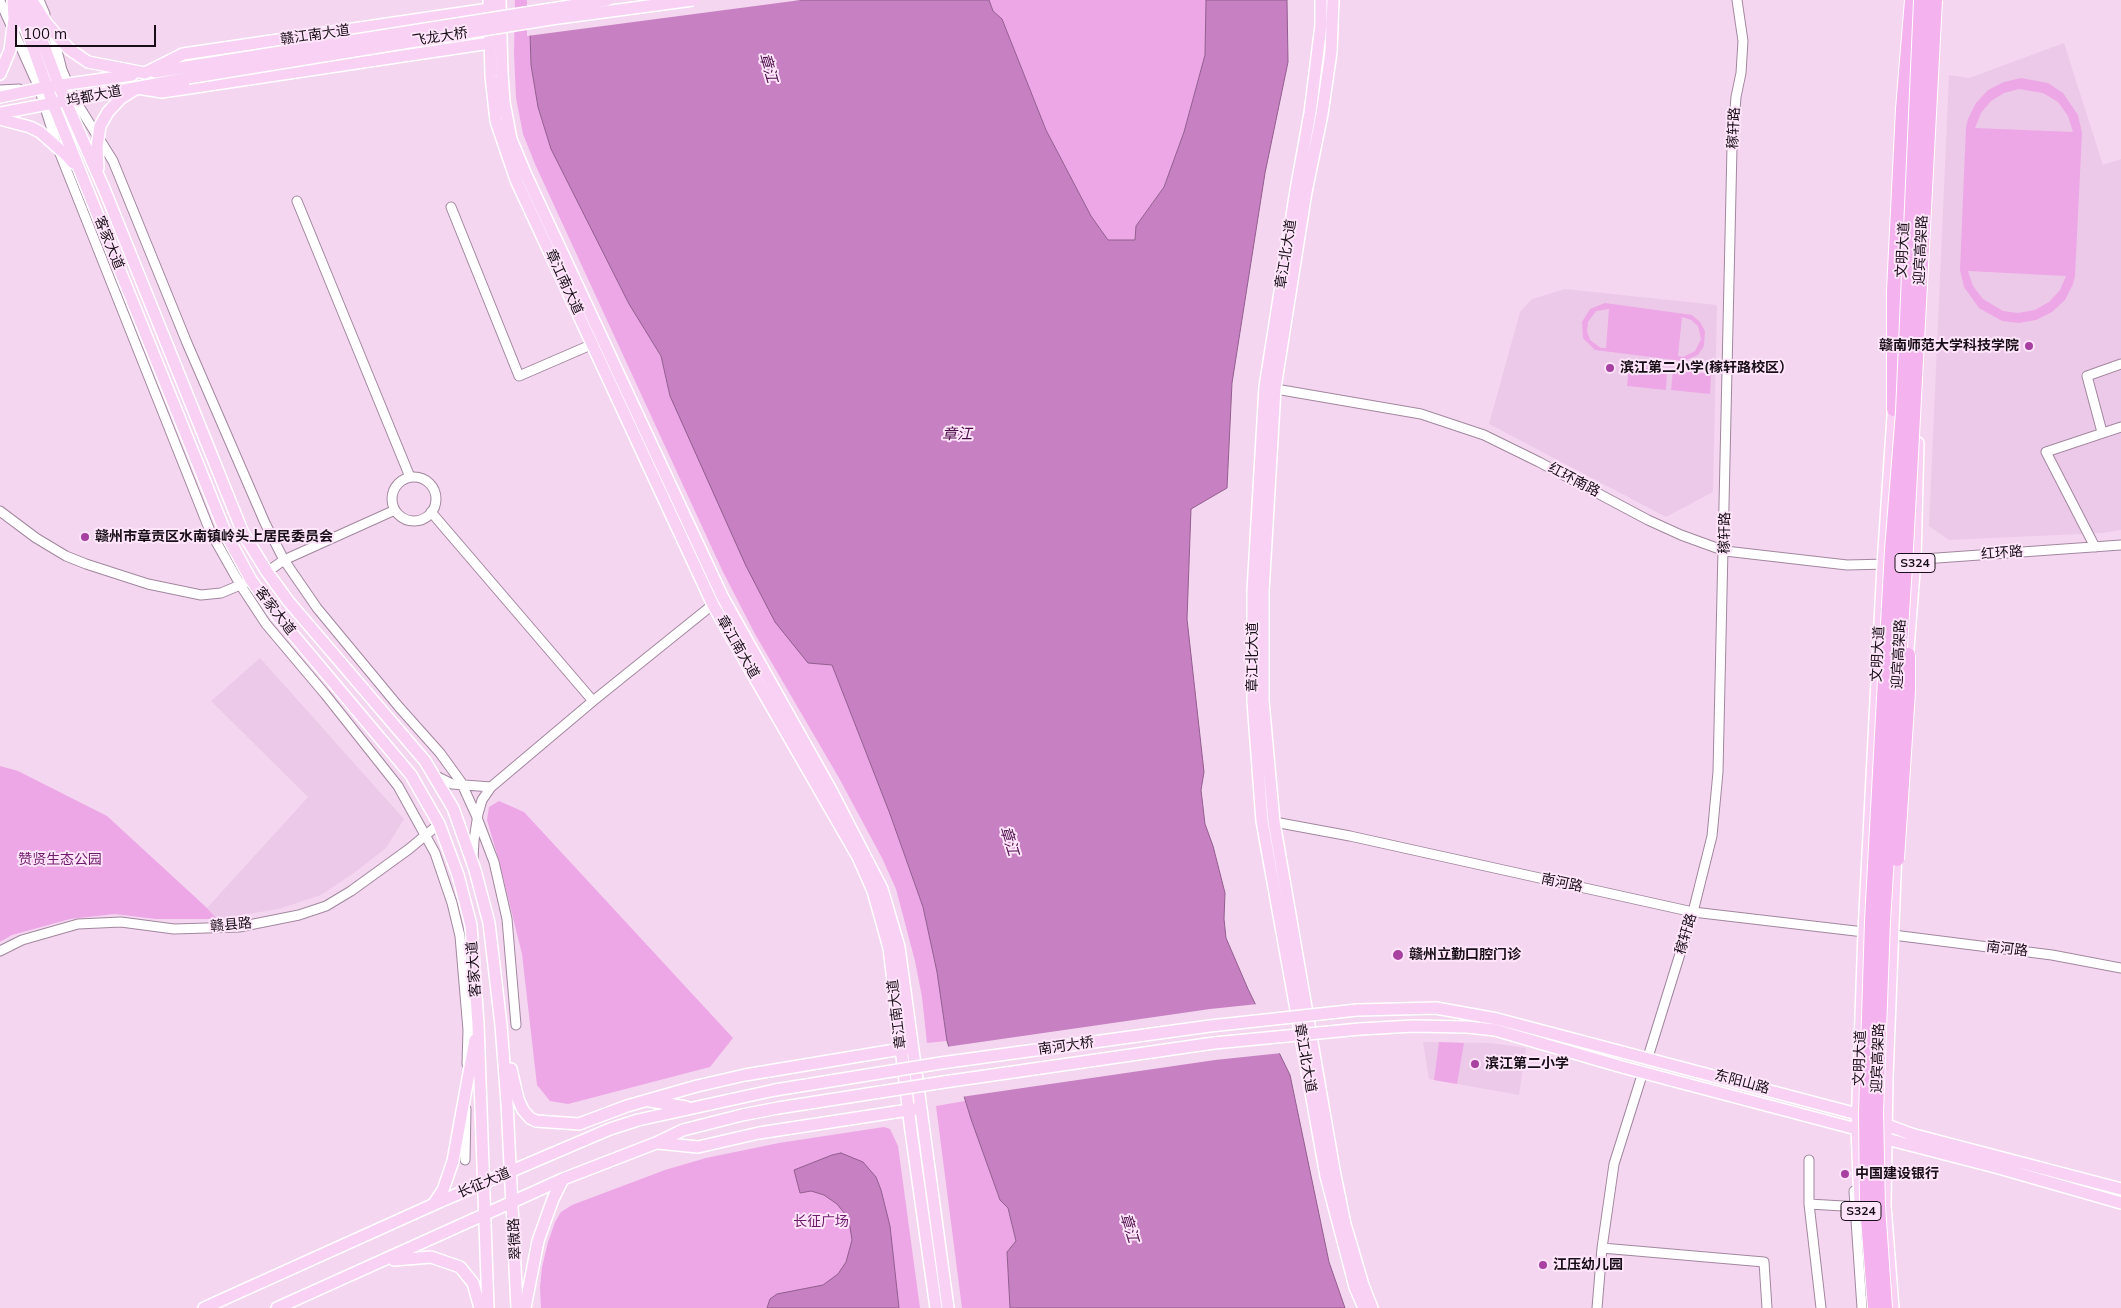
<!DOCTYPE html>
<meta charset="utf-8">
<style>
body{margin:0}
#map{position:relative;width:2121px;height:1308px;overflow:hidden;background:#f4d6f0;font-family:Mulish,sans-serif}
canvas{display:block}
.scale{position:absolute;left:15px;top:25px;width:141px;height:22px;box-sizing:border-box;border:2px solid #180e17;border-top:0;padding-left:6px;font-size:15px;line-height:18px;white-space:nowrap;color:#180e17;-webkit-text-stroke:4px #fee5fa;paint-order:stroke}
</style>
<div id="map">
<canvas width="2121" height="1308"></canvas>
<div class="scale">100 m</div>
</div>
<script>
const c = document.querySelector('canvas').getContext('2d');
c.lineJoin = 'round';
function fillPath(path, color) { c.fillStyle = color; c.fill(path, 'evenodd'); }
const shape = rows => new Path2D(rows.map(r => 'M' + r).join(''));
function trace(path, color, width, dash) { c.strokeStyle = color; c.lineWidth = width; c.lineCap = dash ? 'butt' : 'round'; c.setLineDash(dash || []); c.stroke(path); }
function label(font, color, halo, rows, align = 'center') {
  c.font = font + ' Mulish,"Noto Sans SC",sans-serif'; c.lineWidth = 4; c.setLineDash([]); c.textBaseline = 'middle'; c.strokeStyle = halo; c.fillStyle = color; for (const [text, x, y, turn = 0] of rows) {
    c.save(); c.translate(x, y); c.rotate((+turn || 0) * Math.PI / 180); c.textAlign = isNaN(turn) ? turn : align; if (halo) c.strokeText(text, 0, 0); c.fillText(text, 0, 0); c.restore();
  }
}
const built = shape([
 [2064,43,2103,165,2121,159,2121,530,2103,533,1949,540,1929,526,1949,75,1969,78],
 [1565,289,1717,305,1713,492,1666,517,1489,424,1520,312,1532,299],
 [260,658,404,819,386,848,354,873,321,895,279,909,217,919,207,908,308,797,211,701],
 [1423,1042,1491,1043,1526,1048,1519,1095,1429,1079]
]);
const green = shape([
 [515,0,529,0,531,65,538,107,551,148,629,304,661,356,670,396,832,665,890,814,923,907,937,972,947,1041,927,1043,922,997,915,961,896,889,882,858,839,778,755,634,723,572,535,164,523,134,516,98,514,53],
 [989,0,1206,0,1205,55,1184,132,1164,187,1136,226,1135,240,1108,240,1091,216,1046,130,1002,19,993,11],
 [2021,78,2048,83,2063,93,2078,115,2082,133,2075,276,2073,284,2065,300,2052,312,2036,320,2019,323,2002,321,1979,308,1964,287,1960,270,1966,127,1968,119,1976,103,1988,90,2004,82],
 [2019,89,2043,93,2058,102,2068,116,2073,132,1975,128,1981,113,1991,101,2004,93],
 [1968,271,2066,276,2060,290,2049,302,2035,310,2018,313,2003,311,1983,299,1973,286],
 [1605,303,1692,315,1700,322,1705,331,1704,346,1698,355,1683,361,1595,350,1583,338,1582,322,1590,309],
 [1609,309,1606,348,1601,348,1590,340,1587,331,1588,322,1596,311],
 [1682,317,1691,320,1698,326,1701,339,1695,351,1683,357,1678,356],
 [1629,366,1667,370,1666,390,1627,386],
 [1673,370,1711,374,1710,394,1671,390],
 [0,766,18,771,107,816,207,908,217,919,156,919,115,914,70,919,12,935,0,942],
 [499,801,524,812,733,1038,710,1067,568,1104,550,1101,537,1085,522,954,499,861,487,820,489,807],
 [1439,1042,1464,1043,1457,1084,1434,1080],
 [965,1101,1000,1200,1008,1208,1016,1241,1007,1252,1010,1308,962,1308,936,1106],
 [884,1127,890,1129,898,1146,920,1308,541,1308,540,1287,542,1267,548,1242,555,1222,561,1212,572,1205,665,1170,706,1158,779,1143]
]);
const water = shape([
 [529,0,989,0,993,11,1002,19,1046,130,1091,216,1108,240,1135,240,1136,226,1164,187,1184,132,1205,55,1206,0,1287,0,1288,62,1265,173,1232,383,1227,488,1191,509,1187,619,1204,772,1201,790,1205,824,1213,846,1225,893,1224,919,1226,938,1248,989,1290,1075,1329,1262,1345,1308,1010,1308,1007,1252,1016,1241,1008,1208,1000,1200,971,1119,947,1041,937,972,923,907,890,814,832,665,808,663,775,622,746,566,670,396,661,356,629,304,551,149,538,107,531,65,529,0],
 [841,1153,863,1162,876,1177,881,1190,890,1226,899,1308,767,1308,770,1299,777,1294,823,1285,838,1274,846,1262,852,1240,850,1227,845,1214,837,1204,824,1195,811,1191,800,1193,794,1170,832,1155,841,1153]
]);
const pier = shape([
 [527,0,801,0,527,36],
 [1258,1004,1282,1053,1215,1060,961,1097,946,1047,1210,1009]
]);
const minor = shape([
 [39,0,45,14],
 [0,1,39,88,57,146,210,531,241,586,266,624,325,694,398,786,435,853,452,903,460,936,468,1030,467,1064],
 [52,31,62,70,75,100,113,161,187,343,265,523,284,560,317,608,399,707,440,753,461,782,476,815,494,862,507,919,516,1025],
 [0,90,19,89],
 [297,201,410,477],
 [451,207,519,376,593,344],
 [1270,388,1421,414,1484,435,1539,462,1648,520,1681,535,1725,551,1847,565,1888,564],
 [2102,432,2087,376,2121,364],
 '392 499a22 22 0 1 1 44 0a22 22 0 1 1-44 0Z',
 [0,511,36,538,66,556,86,564,148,584,201,595,221,593,245,583],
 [431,512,593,701],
 [2095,547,2046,452,2121,427],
 [1909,560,2121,545],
 [267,572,284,560,395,510],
 [434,775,452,784,491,787],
 [1269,821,1350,836,1693,912,1864,932],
 [473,859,474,840,478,814,482,800,491,787,593,701,716,602],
 [1893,935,2052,955,2121,968],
 [0,951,22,940,78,924,121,922,174,929,239,927,299,915,326,906,351,891,409,849,439,824],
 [1648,1057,1693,912,1712,836,1718,772,1732,147,1736,97,1741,73,1743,41,1737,0],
 [465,1160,466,1109],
 [1809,1160,1809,1204,1821,1308],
 [1854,1191,1862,1308],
 [1809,1204,1860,1207],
 [1602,1248,1764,1262,1767,1308],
 [1597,1308,1602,1248,1614,1164,1643,1072]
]);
const major = shape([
 [16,0,53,104,226,534,251,580,275,613,411,775,439,824,458,875,471,925,478,1024,488,1308],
 [27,0,59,86,105,191,243,533,267,572,289,602,425,761,453,808,475,870,489,923,501,1025,507,1103,517,1308],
 [489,0,491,76,496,121,516,180,713,605,858,857,873,891,889,948,911,1131,936,1308],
 [500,0,502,73,504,102,511,139,526,175,723,598,832,792,882,889,899,947,948,1308],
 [1321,0,1321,25,1310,113,1296,190,1265,387,1253,591,1253,701,1262,821,1326,1176,1355,1287,1364,1308],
 [1333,0,1331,52,1322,114,1306,192,1275,388,1263,592,1263,701,1274,822,1334,1170,1345,1224,1363,1285,1372,1308],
 [34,4,47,24,69,49,88,62,145,73,183,54,489,9],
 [155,72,186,67],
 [0,74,10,50,14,19,13,2],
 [0,97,47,87,132,75],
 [0,113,188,78],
 [0,119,30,127,40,132,66,155,73,163],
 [98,168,97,147,100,126,108,112,121,98,137,88,162,92,490,43],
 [1903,250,1905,204],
 [1907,662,1915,559,1918,443],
 [1357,1010,1436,1008,1497,1019,1865,1116],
 [1360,1029,1413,1026,1467,1027,1495,1030,1622,1067,1864,1131],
 [511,1069,518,1099,523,1110,530,1118,536,1121,579,1124,627,1106,697,1086,745,1075,907,1048],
 [650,1101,686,1107],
 [1879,1122,1911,1134,2121,1189],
 [1879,1137,1999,1168,2121,1203],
 [658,1143,698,1147,759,1133,915,1109],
 [1860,1202,1857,1129,1864,932,1883,565,1894,401],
 [433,1205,443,1190,453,1161,475,1040],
 [394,1260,431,1257,460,1267,473,1283,480,1308],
 [204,1308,439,1202,610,1129,638,1120,775,1090],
 [277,1308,563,1179,656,1143,683,1130,742,1115,778,1108],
 [525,1308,538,1241,553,1199,563,1179],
 [1893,1308,1885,1205,1887,1077,1896,850]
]);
const highway = shape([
 [1894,409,1894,291,1903,109,1912,0]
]);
const majorBridge = shape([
 [186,67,607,0],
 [188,78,551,19,693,0],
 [775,1090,941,1063,1210,1026,1357,1010],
 [778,1108,944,1082,1214,1043,1360,1029]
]);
const highwayBridge = shape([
 [1897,859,1908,691,1908,655],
 [1875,1308,1867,1206,1866,1113,1872,921,1892,550,1903,412,1921,0],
 [1885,1308,1878,1206,1876,1112,1883,921,1906,549,1935,0]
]);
const markers = [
 [2029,346,5,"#a840a2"],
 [1610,368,5,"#a840a2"],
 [85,537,5,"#a840a2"],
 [1398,955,6,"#a840a2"],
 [1475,1064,5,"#a840a2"],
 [1845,1174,5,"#a840a2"],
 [1543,1265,5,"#a840a2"]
];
const shields = [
 [1915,563,40],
 [1861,1211,40]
];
const shieldNames = [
 ["S324",1915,563],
 ["S324",1861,1211]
];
const streetNames = [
 ["赣江南大道",315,35,-8],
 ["飞龙大桥",440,37,-9],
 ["坞都大道",94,96,-11],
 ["稼轩路",1734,128,-87],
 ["客家大道",109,243,68],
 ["文明大道",1903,250,-87],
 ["迎宾高架路",1921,250,-87],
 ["章江北大道",1286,254,-81],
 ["章江南大道",564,282,65],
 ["红环南路",1574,480,28],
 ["稼轩路",1725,533,-89],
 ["红环路",2002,553,-4],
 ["客家大道",275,611,52],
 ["章江南大道",738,647,60],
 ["文明大道",1878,654,-87],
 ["迎宾高架路",1899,654,-87],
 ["章江北大道",1253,657,-90],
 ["南河路",1562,883,12],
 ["赣县路",231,925,-5],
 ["稼轩路",1686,934,-73],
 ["南河路",2007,949,7],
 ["客家大道",474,969,-94],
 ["章江南大道",897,1014,-97],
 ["南河大桥",1066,1046,-8],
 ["章江北大道",1305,1058,80],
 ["文明大道",1860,1058,-88],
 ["迎宾高架路",1878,1058,-88],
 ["东阳山路",1742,1082,15],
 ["长征大道",484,1183,-23],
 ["翠微路",515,1239,-93]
];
const poiNames = [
 ["赣南师范大学科技学院",2019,346,"right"],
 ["滨江第二小学(稼轩路校区）",1620,368],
 ["赣州市章贡区水南镇岭头上居民委员会",95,537],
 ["赣州立勤口腔门诊",1409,955],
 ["滨江第二小学",1485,1064],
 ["中国建设银行",1855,1174],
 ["江压幼儿园",1553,1265]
];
const parkNames = [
 ["赞贤生态公园",60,860],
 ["长征广场",821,1222]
];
const waterNames = [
 ["章江",768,68,74],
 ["章江",957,434],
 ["章江",1009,841,73],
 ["章江",1129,1228,73]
];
fillPath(built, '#edc9e9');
fillPath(green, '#eda7e6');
fillPath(water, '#c780c1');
trace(water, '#925e8e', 1);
fillPath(pier, '#f4d6f0');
trace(minor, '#a2879f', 11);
trace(major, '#fff', 14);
trace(highway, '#fff', 16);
trace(minor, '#fff', 9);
trace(major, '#f8d1f5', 11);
trace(highway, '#f4b3ee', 14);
trace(majorBridge, '#fff', 14, []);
trace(highwayBridge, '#fff', 16, []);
trace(majorBridge, '#f8d1f5', 11);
trace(highwayBridge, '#f4b3ee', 14);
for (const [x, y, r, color] of markers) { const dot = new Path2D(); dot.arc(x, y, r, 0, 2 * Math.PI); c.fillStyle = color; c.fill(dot); trace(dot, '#fee5fa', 2); }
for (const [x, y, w] of shields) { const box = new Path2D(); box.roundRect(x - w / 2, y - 9.5, w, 19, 4); c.fillStyle = '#fee5fa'; c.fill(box); trace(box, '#180e17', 1); }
label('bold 12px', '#180e17', null, shieldNames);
label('14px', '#180e17', '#fee5fa', streetNames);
label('bold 14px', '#180e17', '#fee5fa', poiNames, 'left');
label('14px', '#6f1a6b', '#fee5fa', parkNames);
label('italic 15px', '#4c0a49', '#fee5fa', waterNames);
</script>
